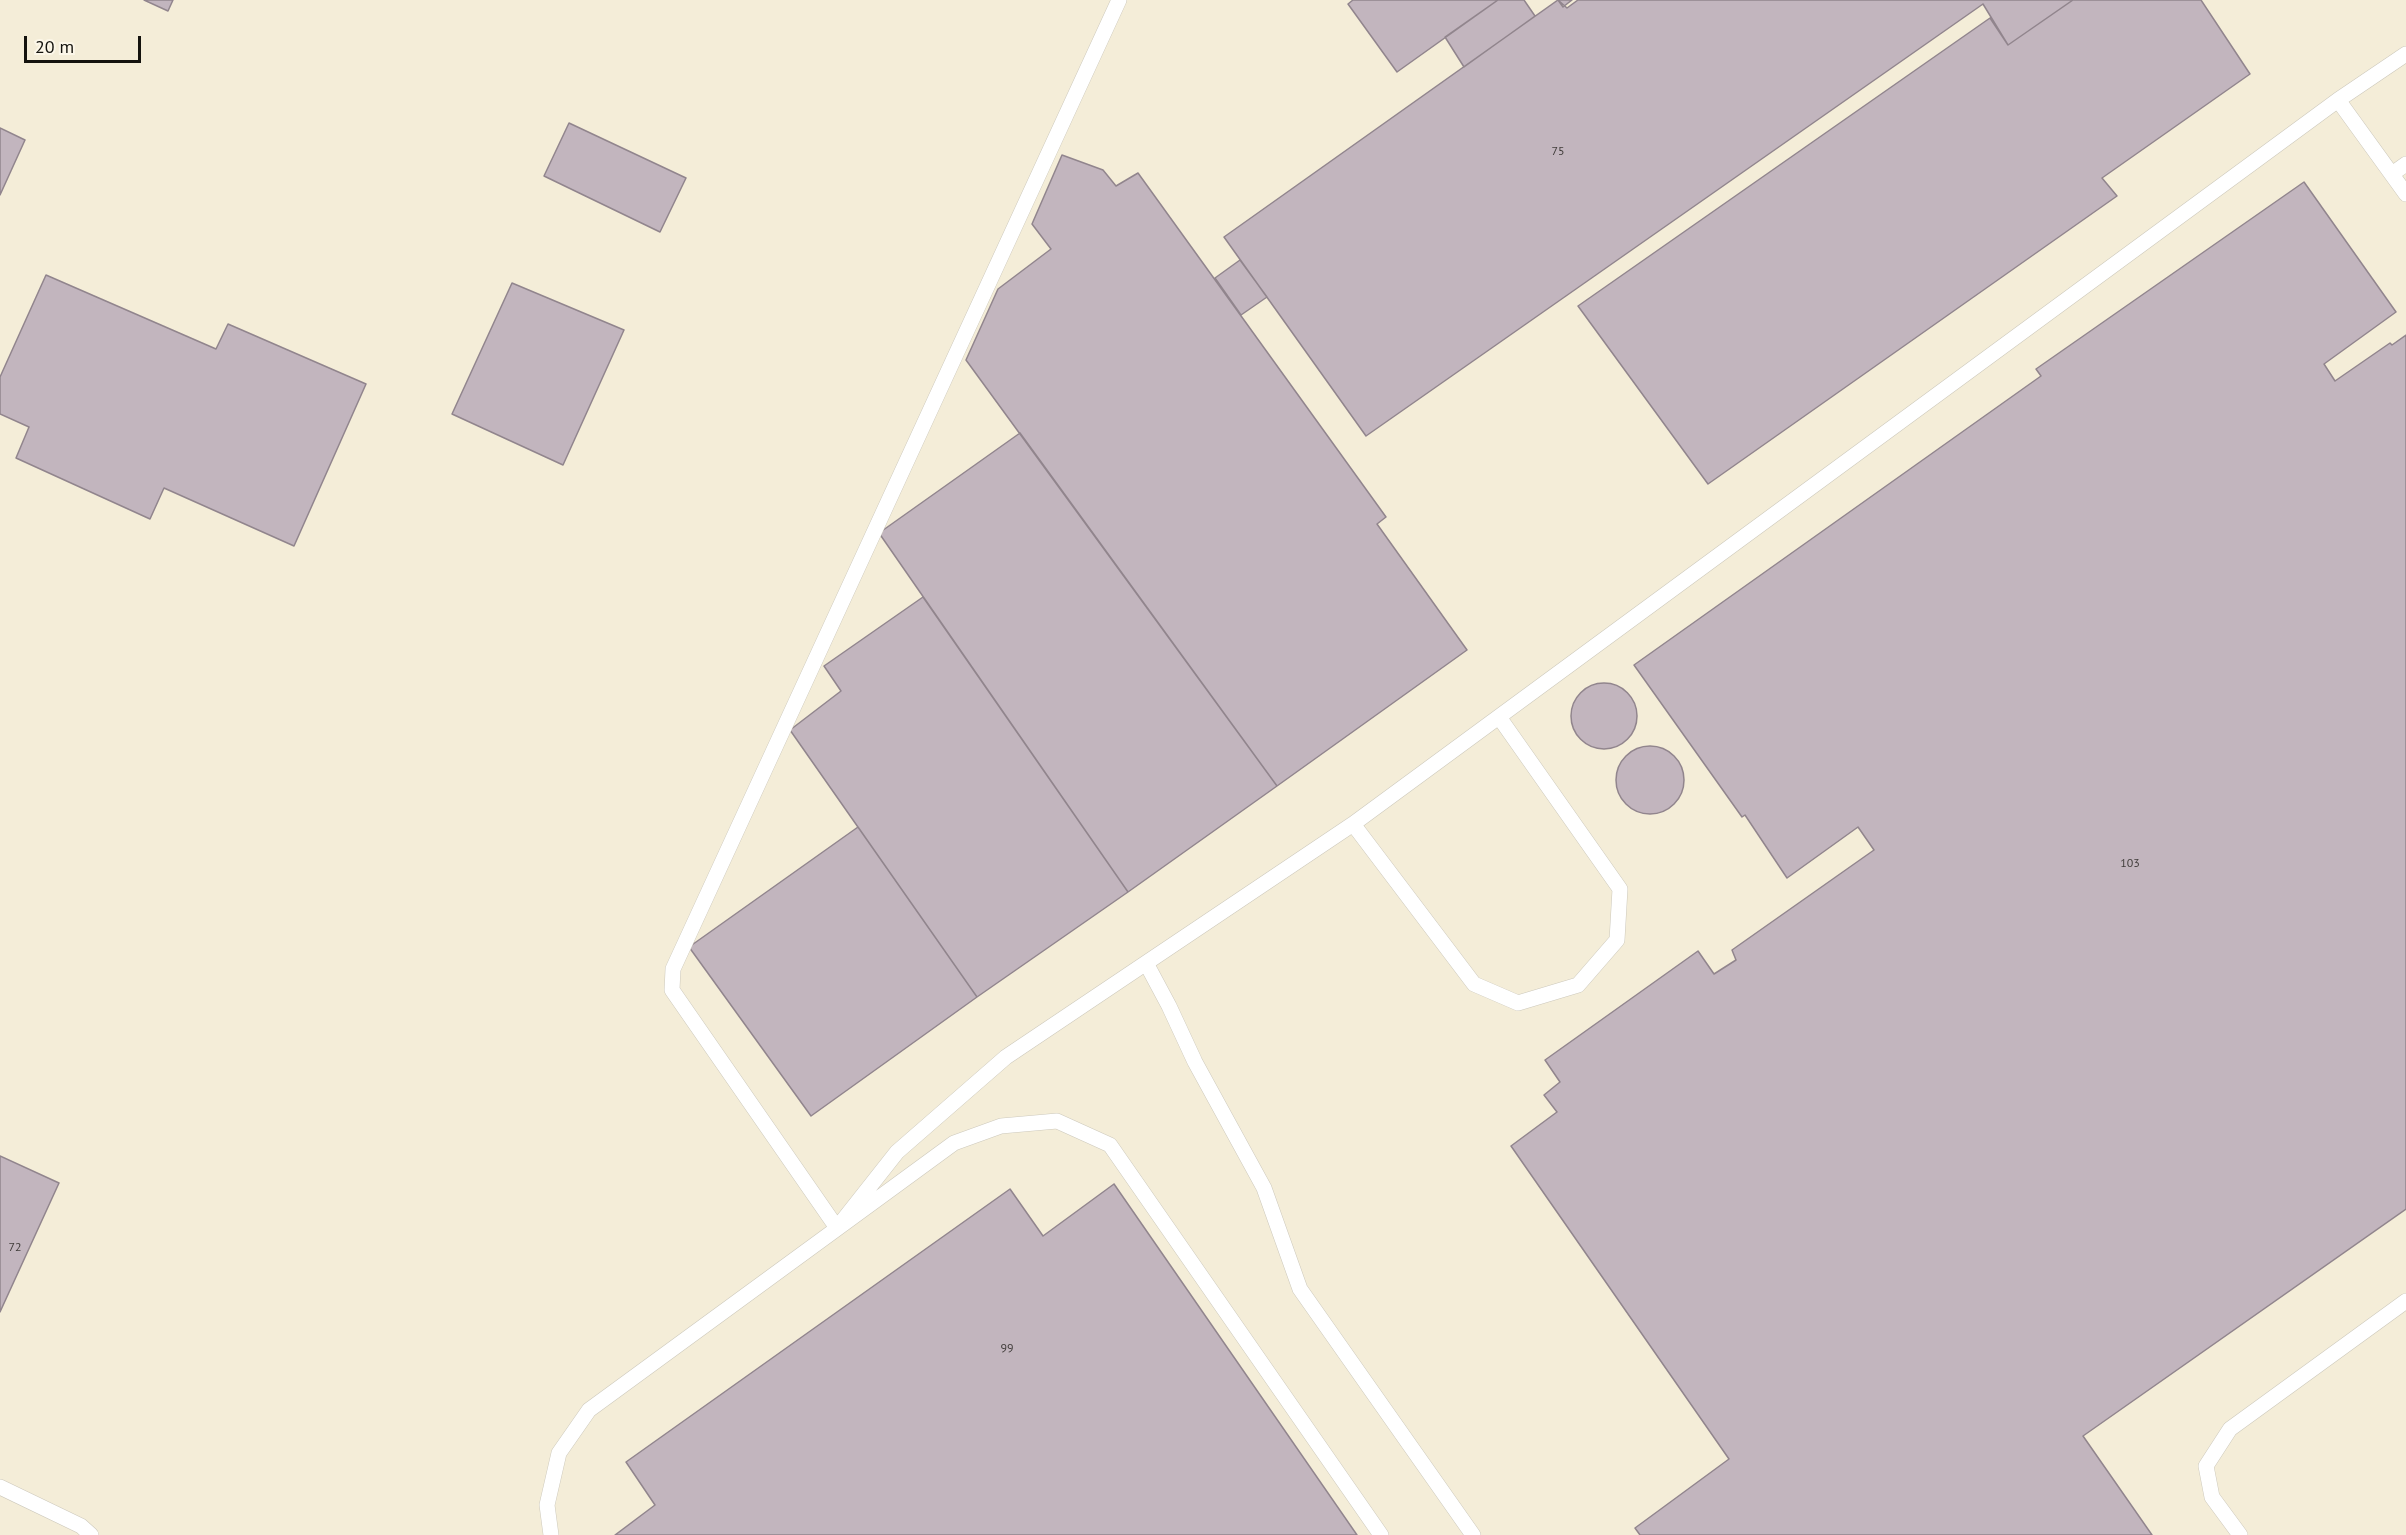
<!DOCTYPE html>
<style>
body{margin:0}
#map{position:relative;width:2406px;height:1535px;overflow:hidden;background:#fcf7e9;font-family:"PT Sans",sans-serif}
canvas{display:block}
.scale{position:absolute;left:24px;top:36px;width:117px;height:27px;box-sizing:border-box;border:3px solid #14130e;border-top:0;padding-left:8px;font-size:18px;line-height:21px;white-space:nowrap;color:#14130e;-webkit-text-stroke:4px #fcf7e9;paint-order:stroke}
</style>
<div id="map">
<canvas width="2406" height="1535"></canvas>
<div class="scale">20 m</div>
</div>
<script>
const c = document.querySelector('canvas').getContext('2d');
c.lineJoin = 'round';
function fillPath(path, color) { c.fillStyle = color; c.fill(path, 'evenodd'); }
const shape = rows => new Path2D(rows.map(r => 'M' + r).join(''));
function trace(path, color, width, dash) { c.strokeStyle = color; c.lineWidth = width; c.lineCap = dash ? 'butt' : 'round'; c.setLineDash(dash || []); c.stroke(path); }
function label(font, color, halo, rows, align = 'center') {
  c.font = font + ' "PT Sans",sans-serif'; c.lineWidth = 4.5; c.setLineDash([]); c.textBaseline = 'middle'; c.strokeStyle = halo; c.fillStyle = color; for (const [text, x, y, turn = 0] of rows) {
    c.save(); c.translate(x, y); c.rotate((+turn || 0) * Math.PI / 180); c.textAlign = isNaN(turn) ? turn : align; if (halo) c.strokeText(text, 0, 0); c.fillText(text, 0, 0); c.restore();
  }
}
const built = shape([
 [0,0,2406,0,2406,1535,0,1535]
]);
const building = shape([
 [144,0,173,0,168,11,144,0],
 [1353,0,1498,0,1397,72,1348,4,1353,0],
 [1498,0,1524,0,1535,16,1464,67,1445,37,1498,0],
 [1558,0,1567,8,1578,0,2073,0,2008,45,1983,4,1366,436,1224,237,1558,0],
 [1558,0,1572,0,1563,7,1558,0],
 [2073,0,2201,0,2250,74,2102,178,2117,196,1708,484,1578,306,1990,18,2008,45,2073,0],
 [569,123,686,178,660,232,544,176,569,123],
 [0,128,25,140,0,195,0,128],
 [1062,155,1103,170,1116,186,1138,173,1386,517,1377,524,1467,650,1277,786,966,360,998,289,1051,249,1032,224,1062,155],
 [2304,182,2396,312,2324,364,2335,381,2390,343,2392,345,2406,335,2406,1209,2083,1436,2152,1535,1640,1535,1635,1528,1729,1459,1511,1146,1557,1112,1544,1095,1560,1082,1545,1060,1698,951,1714,974,1736,960,1732,950,1874,850,1858,827,1787,878,1745,815,1742,817,1634,665,2041,376,2036,369,2304,182],
 [1240,260,1267,297,1241,315,1215,278,1240,260],
 [46,275,216,349,228,324,366,384,294,546,164,488,150,519,16,458,29,427,0,414,0,377,46,275],
 [512,283,624,330,563,465,452,414,512,283],
 [1020,433,1277,786,1128,892,879,533,1020,433],
 [923,597,1128,892,977,997,790,730,841,691,824,666,923,597],
 '1571 716a33 33 0 1 1 66 0a33 33 0 1 1-66 0Z',
 '1616 780a34 34 0 1 1 68 0a34 34 0 1 1-68 0Z',
 [858,827,977,997,811,1116,689,947,858,827],
 [0,1156,59,1183,0,1312,0,1156],
 [1114,1184,1357,1535,615,1535,655,1505,626,1462,1010,1189,1043,1236,1114,1184]
]);
const lane = shape([
 [2338,100,2406,194],
 [2392,174,2406,164],
 [1353,824,1474,984,1518,1003,1578,985,1617,940,1620,889,1499,717],
 [1146,963,1169,1006,1195,1062,1264,1188,1300,1289,1473,1535],
 [837,1228,897,1152,1006,1057,1353,824,2338,100,2406,54],
 [837,1228,672,990,673,969,1119,0],
 [0,1487,81,1526,91,1535],
 [551,1535,547,1505,559,1453,589,1410,954,1143,1001,1126,1057,1121,1110,1145,1381,1535],
 [2240,1535,2212,1497,2206,1466,2230,1429,2406,1301]
]);
const numberNames = [
 ["75",1558,152],
 ["103",2130,864],
 ["72",15,1248],
 ["99",1007,1349]
];
fillPath(built, '#f4edd8');
fillPath(building, '#c2b5be');
trace(building, '#91858d', 1.5);
trace(lane, '#cdc9bc', 16);
trace(lane, '#fff', 15);
label('12px', '#403c3a', null, numberNames);
</script>
